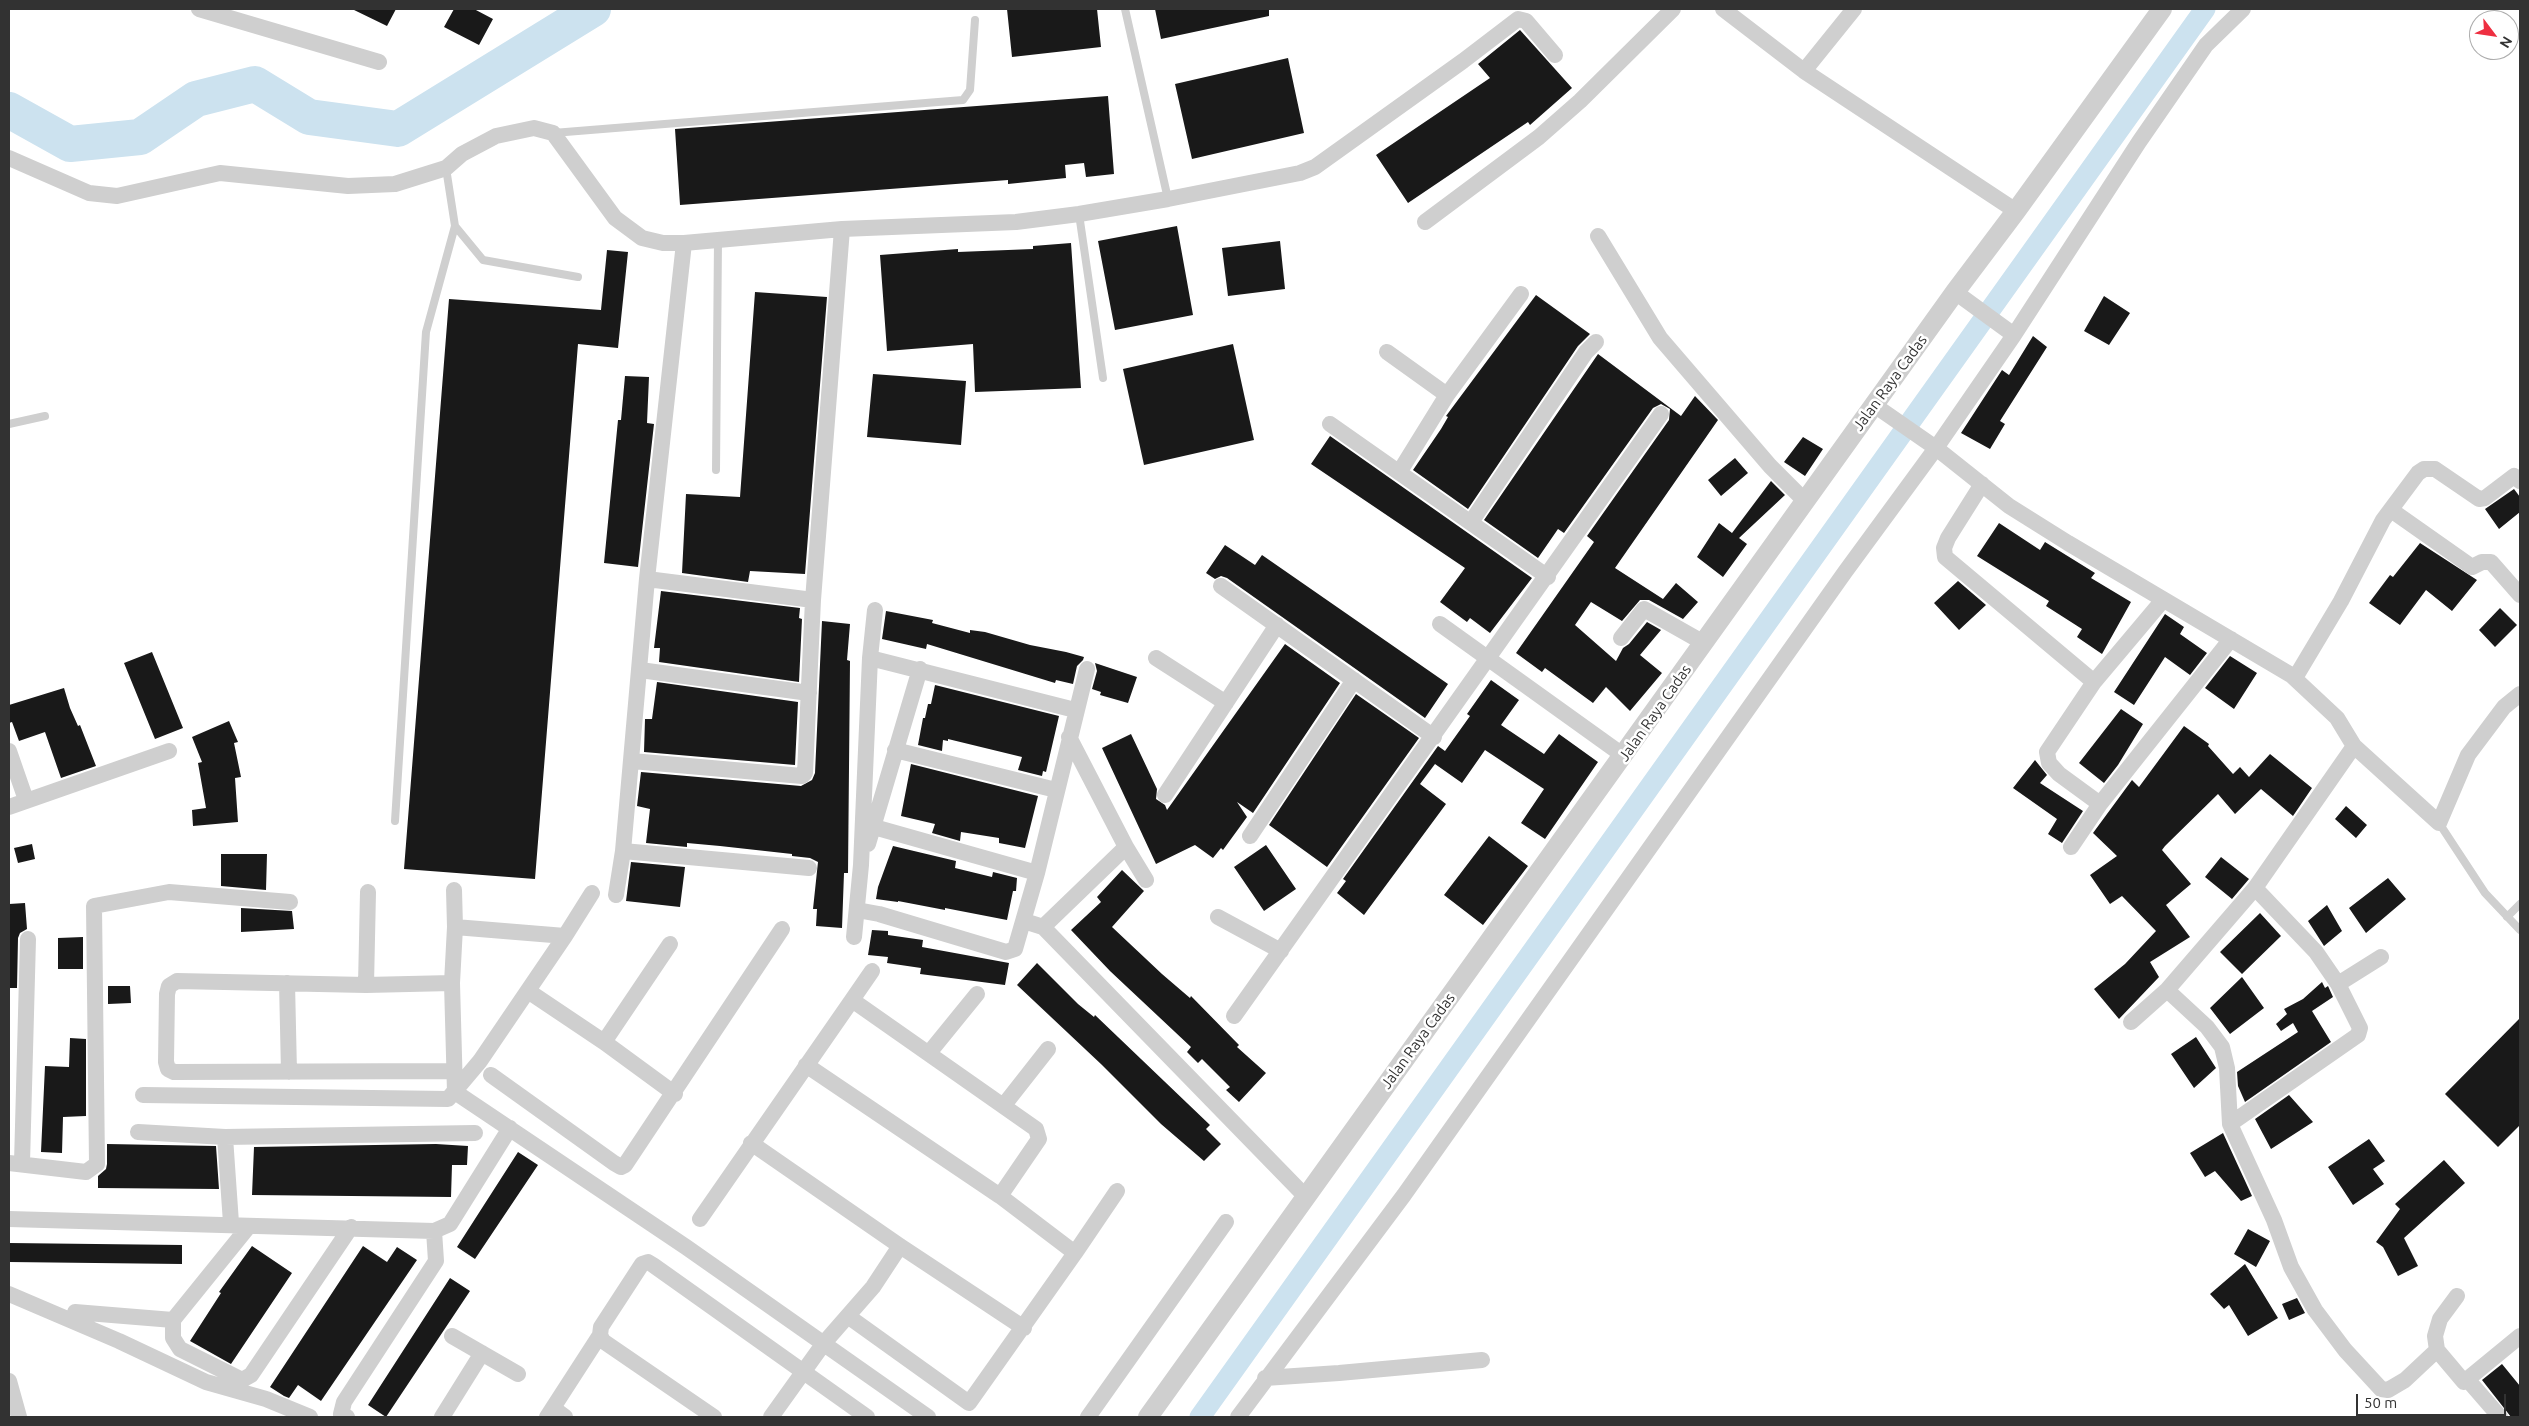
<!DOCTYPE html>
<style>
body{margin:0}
#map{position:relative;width:2529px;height:1426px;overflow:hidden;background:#fff;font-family:Ubuntu,sans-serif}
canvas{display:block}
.frame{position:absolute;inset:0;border:10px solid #323232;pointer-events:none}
.north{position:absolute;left:2469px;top:10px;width:50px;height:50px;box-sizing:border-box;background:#fff;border:1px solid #adadad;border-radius:50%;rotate:121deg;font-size:14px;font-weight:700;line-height:20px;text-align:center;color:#323232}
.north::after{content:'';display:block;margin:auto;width:18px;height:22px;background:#ee2f41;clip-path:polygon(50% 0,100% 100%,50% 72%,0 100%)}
.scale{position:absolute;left:2356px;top:1394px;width:150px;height:22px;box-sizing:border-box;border:2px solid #323232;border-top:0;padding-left:6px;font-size:15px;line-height:18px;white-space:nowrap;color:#323232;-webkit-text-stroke:4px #fff;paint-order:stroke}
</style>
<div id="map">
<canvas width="2529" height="1426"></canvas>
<div class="frame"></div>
<div class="north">N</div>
<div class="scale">50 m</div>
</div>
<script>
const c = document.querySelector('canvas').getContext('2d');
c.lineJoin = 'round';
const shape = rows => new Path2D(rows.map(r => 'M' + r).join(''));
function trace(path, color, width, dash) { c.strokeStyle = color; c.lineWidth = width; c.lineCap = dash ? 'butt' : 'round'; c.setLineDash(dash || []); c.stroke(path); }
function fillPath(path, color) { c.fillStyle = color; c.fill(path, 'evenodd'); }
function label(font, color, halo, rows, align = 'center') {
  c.font = font + ' Ubuntu,sans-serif'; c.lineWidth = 5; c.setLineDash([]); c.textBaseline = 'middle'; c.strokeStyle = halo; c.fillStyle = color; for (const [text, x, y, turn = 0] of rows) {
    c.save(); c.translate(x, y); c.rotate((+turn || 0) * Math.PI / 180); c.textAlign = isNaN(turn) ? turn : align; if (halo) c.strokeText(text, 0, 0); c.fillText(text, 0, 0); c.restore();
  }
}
const canal = shape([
 [1200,1417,2205,9]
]);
const river = shape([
 [9,110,70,144,140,137,196,99,255,84,309,117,398,129,593,9]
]);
const building = shape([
 [352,9,396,9,387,26],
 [454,9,474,9,493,19,479,45,444,27],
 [1007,9,1097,9,1101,47,1012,57],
 [1155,9,1269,9,1269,16,1161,39],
 [1520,30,1572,88,1530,125,1528,122,1408,203,1376,155,1490,78,1478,64],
 [1288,58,1304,133,1192,159,1175,84],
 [1108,96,1114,174,1086,177,1084,163,1065,165,1066,178,1008,184,1008,180,680,205,675,129],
 [1177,226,1193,315,1115,330,1098,241],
 [1280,241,1285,289,1228,296,1222,248],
 [1071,243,1081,388,975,392,973,344,887,351,880,255,958,249,958,252,1033,249,1033,246],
 [607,250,628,252,618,348,578,344,535,879,404,869,449,299,601,310],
 [755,292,827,297,805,574,750,571,748,582,682,573,686,494,740,497],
 [1536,295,1590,334,1578,346,1468,509,1413,470,1441,429,1448,417,1446,416],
 [2104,296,2130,313,2109,345,2084,331],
 [2033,336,2047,347,2000,421,2005,424,1990,449,1961,433,2002,370,2009,375],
 [1233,344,1254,440,1144,465,1123,369],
 [1598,354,1681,416,1695,396,1718,420,1615,568,1663,599,1676,583,1698,602,1683,619,1649,600,1640,600,1622,621,1591,602,1575,625,1616,661,1623,648,1629,644,1647,622,1661,630,1640,655,1662,673,1630,711,1606,687,1593,703,1545,668,1542,672,1516,653,1594,542,1587,536,1669,420,1670,409,1661,404,1653,408,1564,533,1558,529,1538,558,1484,520],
 [873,374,966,381,961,445,867,437],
 [625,376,649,377,647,423,654,424,638,567,604,563,618,420,621,420],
 [1330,436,1532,578,1490,633,1470,618,1467,622,1440,602,1465,568,1311,464],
 [1803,437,1823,449,1805,476,1784,462],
 [1735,458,1748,473,1721,496,1708,480],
 [1771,481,1785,495,1739,538,1747,544,1723,577,1697,557,1719,523,1732,533],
 [2514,489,2520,497,2520,512,2499,529,2485,509],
 [1999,523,2040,550,2045,542,2095,573,2091,578,2131,602,2102,654,2077,637,2082,629,2046,606,2049,601,1977,556],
 [2420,543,2477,580,2452,611,2426,590,2400,625,2369,603,2390,575,2393,577],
 [1225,545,1255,565,1262,555,1448,684,1425,718,1227,578,1221,576,1215,579,1206,573],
 [1958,581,1986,605,1959,630,1934,603],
 [661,591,800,608,799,618,802,619,799,682,659,662,660,648,654,648],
 [2500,608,2517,625,2495,647,2479,630],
 [886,611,933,620,932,623,970,633,970,630,985,632,1030,645,1066,652,1084,657,1083,660,1077,666,1073,684,1056,680,1055,683,927,644,926,649,882,639],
 [2165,614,2184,627,2180,634,2207,653,2190,675,2165,657,2134,705,2114,692],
 [822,621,850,624,847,660,850,661,848,873,844,873,842,928,816,926,817,909,813,909,818,862,810,858,792,856,792,854,720,846,687,843,687,847,646,843,650,809,637,806,641,772,801,786,812,780,815,773],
 [1285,644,1340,683,1253,813,1237,802,1247,817,1223,850,1221,848,1213,858,1195,845,1156,864,1102,748,1131,734,1157,789,1156,799,1165,805,1167,810],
 [152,652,183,728,155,739,124,663],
 [2230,656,2257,673,2234,709,2205,688],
 [1095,663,1137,677,1128,703,1100,695,1101,692,1092,689,1097,671],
 [1491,680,1519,700,1501,725,1544,754,1559,734,1598,762,1545,839,1521,823,1544,789,1485,750,1462,783,1435,764,1420,784,1446,804,1364,915,1337,893,1346,881,1343,879,1438,746,1445,751,1470,716,1467,714],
 [657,682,798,702,795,765,644,752,645,719,652,719],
 [935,685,1059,716,1046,772,1043,771,1042,776,1018,770,1022,757,948,739,948,741,943,740,942,751,918,745,923,718,925,718,928,704,931,704],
 [64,688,70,708,78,726,80,725,96,766,61,778,45,732,19,741,12,722,9,723,9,705],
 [1356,694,1419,738,1327,867,1269,825],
 [2121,709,2143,724,2118,765,2104,783,2079,763],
 [229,721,238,742,234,743,241,777,235,778,238,822,193,826,192,810,206,808,198,763,202,762,192,737],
 [2184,726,2209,744,2208,746,2233,774,2240,767,2249,777,2270,754,2312,788,2293,816,2261,789,2235,814,2218,794,2165,846,2162,850,2191,884,2166,905,2190,937,2150,962,2159,977,2119,1019,2094,989,2125,964,2156,931,2122,896,2110,904,2090,875,2117,856,2093,833,2132,780,2139,787],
 [2035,760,2047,775,2040,783,2083,811,2062,843,2048,834,2057,819,2013,788],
 [911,764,1038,796,1025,848,999,843,999,838,961,832,960,841,932,833,935,824,901,816],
 [2346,806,2367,825,2356,838,2335,819],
 [1489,836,1528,866,1483,925,1444,895],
 [32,844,35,859,18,863,14,848],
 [1266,845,1296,889,1264,911,1234,867],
 [893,846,956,861,955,868,992,877,993,872,1017,878,1016,891,1013,891,1007,920,945,908,945,910,898,901,898,902,876,899,878,887],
 [221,854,267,854,266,890,221,886],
 [2221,857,2249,879,2232,899,2205,877],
 [631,862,685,867,680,907,626,901],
 [1122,870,1144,891,1112,927,1162,974,1190,998,1191,996,1239,1045,1237,1047,1266,1073,1239,1102,1226,1090,1230,1087,1202,1059,1198,1063,1187,1052,1191,1047,1110,971,1071,930,1101,902,1097,897],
 [2388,878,2406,899,2366,933,2349,908],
 [25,903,27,929,20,933,18,938,17,988,9,988,9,904],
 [2327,905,2342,931,2324,946,2308,921],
 [241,908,292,911,294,929,241,932],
 [2260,913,2281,936,2242,974,2220,952],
 [872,930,888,931,888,935,923,940,922,947,1009,963,1005,985,920,974,921,968,887,963,888,957,868,955],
 [83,937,83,969,58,969,58,938],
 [1037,963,1078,1004,1094,1017,1095,1015,1210,1125,1206,1129,1221,1144,1204,1161,1161,1124,1102,1065,1017,985],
 [2242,977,2264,1008,2230,1034,2210,1008],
 [2322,982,2325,988,2328,986,2333,997,2312,1011,2331,1042,2245,1102,2238,1086,2237,1072,2298,1032,2293,1023,2281,1031,2276,1024,2287,1014,2284,1009,2303,999],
 [108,986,130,986,131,1003,108,1004],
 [2520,1018,2520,1125,2498,1147,2445,1094],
 [2196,1037,2216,1068,2194,1088,2171,1054],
 [70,1038,86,1039,86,1116,63,1117,62,1153,41,1152,45,1066,69,1067],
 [2289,1095,2313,1122,2271,1149,2255,1119],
 [2223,1133,2252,1196,2241,1201,2215,1171,2205,1177,2190,1153],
 [2369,1139,2385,1161,2373,1169,2384,1184,2353,1205,2328,1167],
 [107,1144,216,1146,219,1189,98,1188,98,1176,106,1169,107,1164],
 [436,1144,468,1146,467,1165,452,1165,451,1197,252,1195,254,1147],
 [518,1152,538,1165,475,1259,457,1247],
 [2444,1160,2465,1183,2404,1238,2418,1266,2398,1276,2383,1247,2376,1242,2400,1209,2395,1204],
 [2248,1229,2270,1241,2256,1267,2234,1254],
 [9,1243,182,1245,182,1264,9,1262],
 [252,1246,292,1273,231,1364,190,1341,221,1293,219,1292],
 [363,1246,387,1262,397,1247,417,1260,321,1401,298,1385,289,1398,284,1396,270,1387],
 [2245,1264,2278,1318,2248,1336,2229,1305,2224,1309,2210,1294],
 [450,1278,470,1291,386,1417,368,1405],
 [2297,1298,2305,1313,2289,1320,2282,1304],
 [2502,1364,2520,1386,2520,1417,2511,1417,2482,1380]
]);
const service = shape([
 [1125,9,1168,199],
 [553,133,963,100,970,90,975,20],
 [446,168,455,226,483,260,578,277],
 [1079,214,1103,378],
 [9,424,45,416],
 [716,470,718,240],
 [395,821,426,332,455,226],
 [2439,823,2485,893,2520,930],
 [2507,917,2520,904]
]);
const minor = shape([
 [199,9,379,62],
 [1723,9,1804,71,2016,211],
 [1804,71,1854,9],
 [9,158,89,193,117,196,220,173,348,186,395,184,446,168,462,154,496,136,534,128,553,133,615,218,642,238,663,243,684,243,842,229,1016,222,1079,214,1168,199,1300,173,1315,167,1463,61,1518,19,1526,21,1555,55],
 [1425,222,1539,137,1580,101,1673,9],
 [1598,236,1660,338,1770,466,1805,501],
 [1955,292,2014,335],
 [1387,352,1447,395],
 [1874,405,1936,448,2009,506,2068,543,2291,675,2337,718,2354,746,2439,823,2468,755,2504,707,2520,694],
 [1330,424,1548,577],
 [1400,471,1447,395,1521,294],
 [1982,484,1948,538,1944,548,1945,557,2094,682],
 [2391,510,2472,567,2482,562,2491,562,2520,595],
 [1471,522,1586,352,1596,342],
 [647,579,813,600],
 [1221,586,1434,737],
 [1440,624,1624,756],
 [1621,638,1644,609,1704,643],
 [870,658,1075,710],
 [1156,658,1226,703],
 [640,670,809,693],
 [2295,678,2341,601,2383,520,2418,473,2424,469,2435,469,2479,499,2485,498,2514,476,2520,481],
 [895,750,1056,790],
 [9,751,26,800],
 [632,761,802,776,805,773,813,600,842,229],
 [1165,795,1277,625],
 [2100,804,2059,774,2049,763,2047,752,2094,682,2163,600],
 [9,807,169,751],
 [874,827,1037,873],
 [1250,836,1354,680],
 [868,844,920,669],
 [1126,847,1146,880],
 [2071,847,2100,804,2231,639],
 [623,851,809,868],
 [454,890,455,927,452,983,455,1092,686,1247,928,1417],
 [616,895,623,851,647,579,684,243],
 [857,910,879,914,1006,952,1015,949,1037,873,1087,669],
 [1218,917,1281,951],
 [1024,921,1043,927,1305,1196],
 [455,927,565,936,592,893],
 [1043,927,1126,847,1069,737],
 [854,937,861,865,870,658,875,610],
 [287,983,289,1072],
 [452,983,366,985,177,981,169,986,167,994,166,1062,168,1069,174,1072,453,1071],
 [2338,984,2381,957],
 [366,985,368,892],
 [2167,990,2207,1027,2222,1047,2227,1068,2230,1124,2274,1220,2291,1267,2315,1310,2345,1350,2381,1389,2388,1390,2405,1380,2437,1350,2464,1382,2520,1336],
 [528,991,604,1042,675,1094],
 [852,1000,872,971],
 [1234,1016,1661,414],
 [2131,1022,2167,990,2255,888,2354,746],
 [604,1042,670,944],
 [929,1053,977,994],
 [806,1065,1000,1196,1075,1253,969,1403,849,1317],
 [491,1075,614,1163,621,1167,625,1165,782,929],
 [143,1095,448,1099,480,1061,565,936],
 [1004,1105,1048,1049],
 [2230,1124,2358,1035,2360,1028,2338,984,2316,952,2255,888],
 [138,1132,225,1137,475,1133],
 [225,1137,231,1223],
 [751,1143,900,1246,1024,1328],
 [9,1163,86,1172,97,1164,94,906,169,892,290,902],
 [22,1163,28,939],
 [9,1219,434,1231],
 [700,1219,852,1000,1036,1129,1039,1139,1000,1196],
 [249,1226,173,1320,173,1338,180,1349,242,1380,251,1375,351,1227],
 [1075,1253,1117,1191],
 [9,1294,119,1341,206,1382,266,1399,310,1417],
 [75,1312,173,1320],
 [452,1336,518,1374],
 [2437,1350,2435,1336,2440,1319,2457,1296],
 [1265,1378,1339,1373,1482,1360],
 [2467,1379,2500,1417],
 [9,1381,19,1417],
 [553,1408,565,1417],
 [347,1417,341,1414,344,1402,436,1261,434,1231,450,1224,510,1128],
 [442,1417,482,1353],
 [547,1417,600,1335],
 [714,1417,603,1341,600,1335,601,1327,642,1264,648,1262,653,1265,867,1417],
 [771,1417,824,1343,873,1287,900,1246],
 [1088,1417,1226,1222],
 [1238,1417,1404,1195,1845,572,1936,448,2014,335,2139,142,2206,45,2243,9]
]);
const tertiary = shape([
 [1148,1417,1955,292,2016,211,2162,9]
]);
const streetNames = [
 ["Jalan Raya Cadas",1890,383,-54],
 ["Jalan Raya Cadas",1655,713,-55],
 ["Jalan Raya Cadas",1418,1041,-54]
];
trace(canal, '#cce2ef', 21);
trace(river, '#cce2ef', 36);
fillPath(building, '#191919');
trace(service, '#cfcfcf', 8);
trace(minor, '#cfcfcf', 16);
trace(tertiary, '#cfcfcf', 20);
label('15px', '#323232', '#fff', streetNames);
</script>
